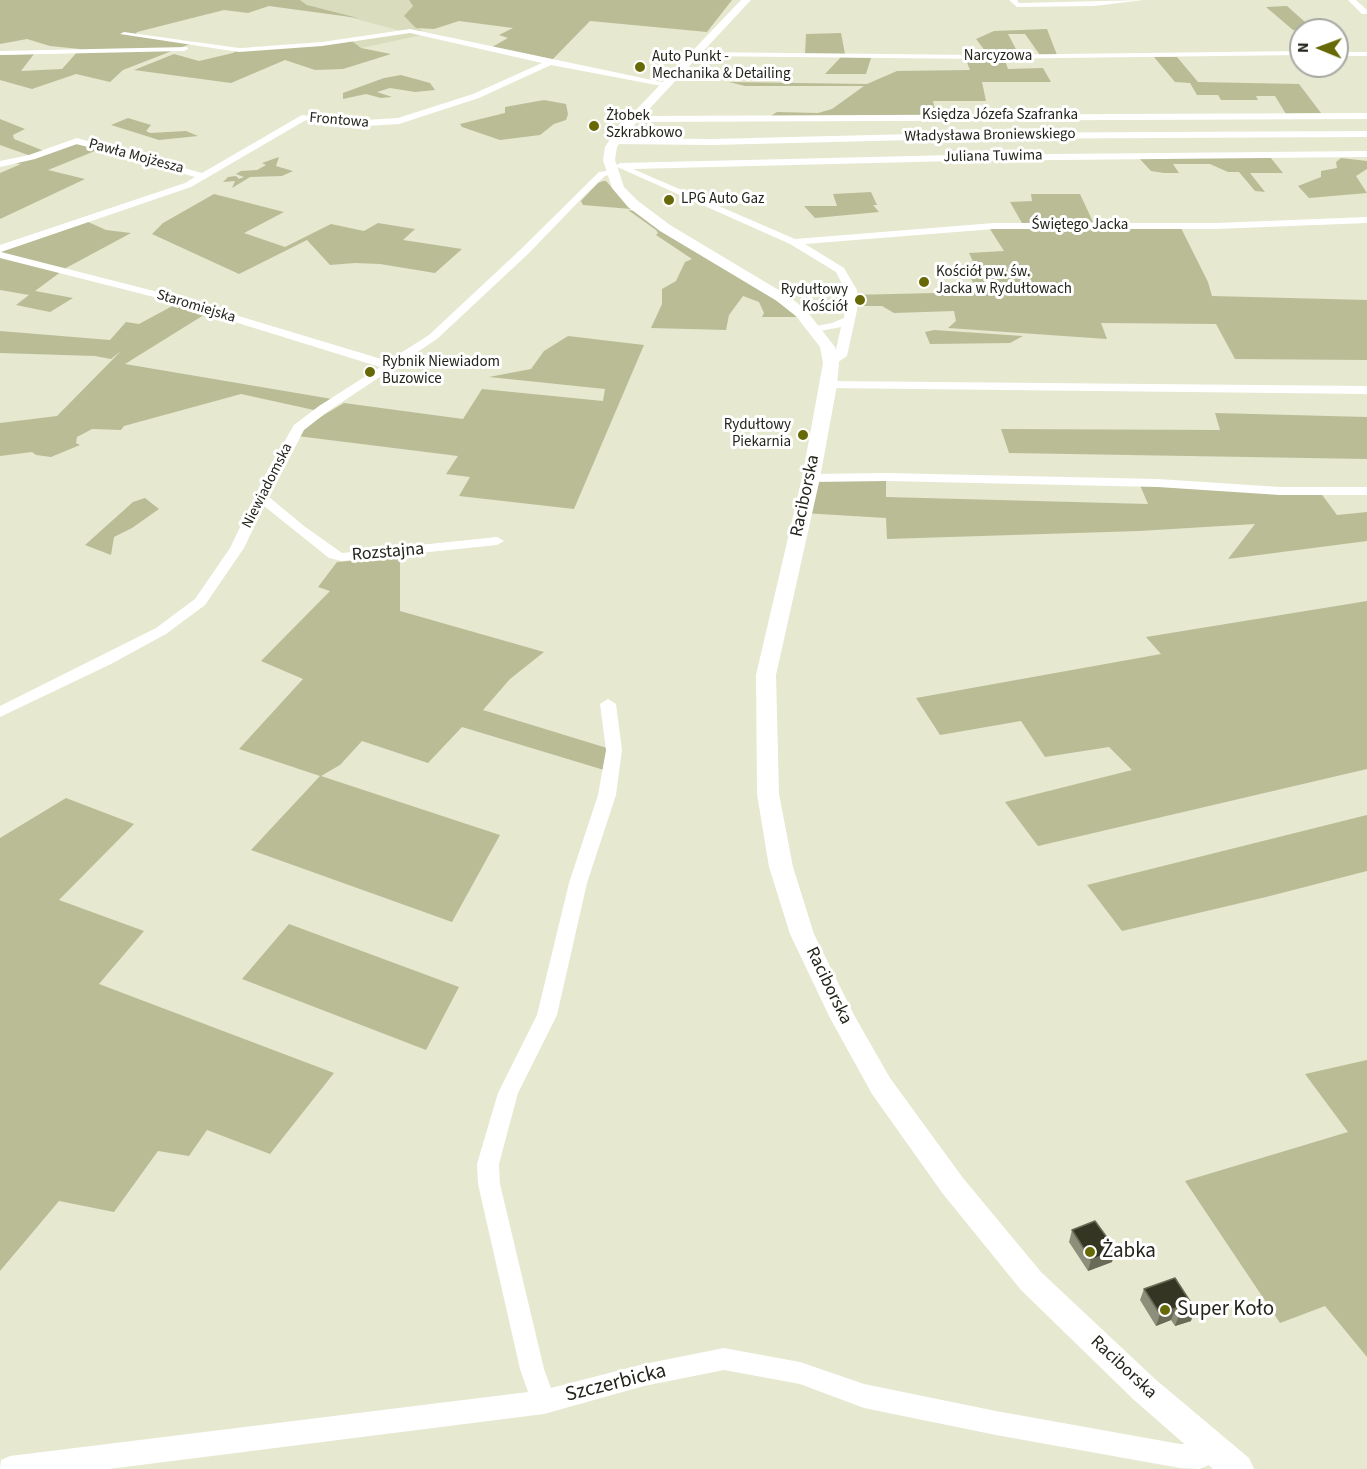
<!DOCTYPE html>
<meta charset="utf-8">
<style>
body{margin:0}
#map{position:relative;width:1367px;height:1469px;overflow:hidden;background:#e6e8d0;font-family:"Source Sans 3",sans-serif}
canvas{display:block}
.north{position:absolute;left:1289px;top:18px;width:60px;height:60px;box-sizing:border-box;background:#fff;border:2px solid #a7a8a4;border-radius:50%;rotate:271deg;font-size:16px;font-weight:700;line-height:24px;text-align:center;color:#24251c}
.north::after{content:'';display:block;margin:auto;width:21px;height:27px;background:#666906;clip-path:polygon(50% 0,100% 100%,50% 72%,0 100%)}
</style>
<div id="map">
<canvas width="1367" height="1469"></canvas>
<div class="north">N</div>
</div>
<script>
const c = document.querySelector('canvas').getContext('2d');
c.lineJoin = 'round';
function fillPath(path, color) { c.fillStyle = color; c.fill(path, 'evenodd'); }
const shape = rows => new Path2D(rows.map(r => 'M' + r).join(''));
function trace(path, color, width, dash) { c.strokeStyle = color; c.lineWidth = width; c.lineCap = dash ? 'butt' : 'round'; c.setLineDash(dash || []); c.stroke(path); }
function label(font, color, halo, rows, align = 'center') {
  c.font = font + ' "Source Sans 3",sans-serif'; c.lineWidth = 6; c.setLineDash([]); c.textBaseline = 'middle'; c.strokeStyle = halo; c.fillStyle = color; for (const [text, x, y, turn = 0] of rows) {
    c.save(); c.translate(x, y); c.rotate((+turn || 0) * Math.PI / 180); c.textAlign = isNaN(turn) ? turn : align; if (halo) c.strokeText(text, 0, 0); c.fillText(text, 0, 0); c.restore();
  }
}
const built = shape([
 [300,0,409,0,413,6,405,18,421,30,422,35,361,48,352,41,405,32,311,7]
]);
const green = shape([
 [0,0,300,0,307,5,358,18,269,6,248,13,224,10,137,32,135,35,195,42,123,70,110,82,76,74,32,89,0,80,0,55,34,54,21,71,62,69,80,49,50,46,27,39,0,44],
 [409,0,732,0,707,32,590,21,550,62,492,47,508,38,499,35,513,28,459,21,434,29,416,28,404,16,413,6],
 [1287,6,1314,30,1293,30,1266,7],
 [1047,29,1057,55,1040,55,1025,34,1008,34,1019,55,989,56,976,39,994,31],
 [841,33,845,54,805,54,806,34],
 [352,41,361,48,391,54,343,69,315,70,285,60,231,83,134,70,174,54,199,61,233,53,241,48],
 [841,57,871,58,866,74,825,74],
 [1154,57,1177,57,1198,82,1299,84,1321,113,1286,114,1275,96,1256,96,1258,100,1221,100,1218,95,1197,95,1190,83,1175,82],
 [960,58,1004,58,1008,69,1043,68,1051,82,982,82,986,101,933,101,936,115,769,117,777,112,818,113,832,109,864,86,745,86,729,82,867,84,897,71,970,70,966,60],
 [401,75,430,83,435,90,415,92,390,88,377,92,392,97,381,98,366,94,343,99,343,93,384,78],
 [544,100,566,104,568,114,566,120,554,124,540,135,500,140,462,127,460,124,505,113,505,107],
 [128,118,151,125,146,131,150,133,186,131,198,136,159,140,111,125],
 [0,119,25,129,13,135,14,139,44,151,31,156,0,145],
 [75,144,100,149,48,170,85,179,0,219,0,173,21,164,14,163],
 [279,157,276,166,293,171,282,176,250,177,232,188,235,181,223,182,228,177,236,176,239,179,244,177,236,174,241,171,257,170,266,165,262,163],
 [1138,157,1270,157,1283,173,1250,173,1265,192,1255,191,1239,172,1228,172,1210,164,1173,164,1179,173,1164,173,1151,171],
 [1341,158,1367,161,1367,169,1356,176,1367,193,1309,198,1298,186,1321,177,1321,171,1337,168,1336,162],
 [603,181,606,181,631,209,583,205,581,201,598,183],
 [871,192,877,205,873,205,879,212,815,218,804,206,837,206,833,194],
 [214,194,284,212,244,233,285,247,331,224,364,231,378,223,415,229,403,240,462,249,435,273,380,264,355,263,330,265,307,240,239,274,152,234,163,223],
 [1031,194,1080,194,1093,222,1022,223,1010,202,1032,201],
 [628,210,634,211,767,293,797,317,762,317,764,313,759,302,743,296,729,315,726,330,651,328,662,304,662,289,676,281,685,262,692,259,656,235,658,233,656,230],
 [86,221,106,230,131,233,66,268,35,291,73,298,50,312,16,305,29,295,0,290,0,251],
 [988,226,1180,226,1208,282,1212,296,1367,300,1367,360,1235,359,1216,324,1101,323,1107,339,948,328,956,321,954,311,894,313,882,306,851,306,851,295,978,292,967,271,977,270,969,253,1004,251],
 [178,303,207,313,125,364,332,399,314,410,241,394,124,426,121,430,92,429,77,437,76,443,80,445,51,457,36,455,32,452,0,456,0,423,57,416,121,351,111,359,95,356,0,353,0,331,110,340,126,322,139,324],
 [934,330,1023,336,1010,343,930,344,925,332],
 [568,336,644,345,574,509,459,496,470,477,446,474,458,456,297,436,307,425,344,403,463,419,482,389,603,401,605,389,489,377,531,369,544,351],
 [1215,413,1367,417,1367,459,1009,453,1001,429,1220,430],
 [886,477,886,497,1148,504,1139,483,1320,492,1337,515,1367,512,1367,541,1228,559,1255,524,1139,531,887,539,886,518,803,513,811,478],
 [145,498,159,509,132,528,114,537,111,555,85,545,133,502],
 [400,557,400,611,544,652,510,679,483,710,607,748,604,770,462,727,428,763,362,741,340,765,321,776,500,835,452,922,251,850,320,776,239,749,303,679,261,661,330,591,318,587,337,562],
 [1367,601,1367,769,1038,846,1005,802,1132,770,1109,747,1045,757,1021,721,940,735,916,698,1161,654,1146,637],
 [66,798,134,824,59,900,144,931,99,984,334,1073,270,1154,207,1130,189,1156,158,1151,114,1212,59,1201,0,1271,0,838],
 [1367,815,1367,871,1266,897,1122,931,1087,885],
 [289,924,459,987,426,1050,242,979],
 [1367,1060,1367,1357,1325,1306,1280,1323,1185,1181,1348,1132,1305,1074]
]);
const minor = shape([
 [1009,0,1017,0,1019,3,1144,0,1094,6,1017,7,1009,0],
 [1348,0,1356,0,1367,10,1367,14,1362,14,1348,0],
 [410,29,671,84,667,87,551,65,479,98,399,124,349,127,306,120,191,187,1,252,162,293,388,361,429,335,520,250,599,172,614,170,614,174,605,176,585,195,528,254,437,339,327,412,304,430,269,497,304,526,342,553,497,537,504,541,497,545,342,561,329,558,264,506,244,548,205,605,166,634,111,664,0,717,0,706,156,628,195,599,230,548,266,473,294,425,319,406,380,367,154,297,0,258,0,245,185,183,195,177,77,144,35,159,0,167,0,161,29,155,77,138,202,173,302,115,349,121,398,118,473,94,542,63,410,33,322,46,239,52,120,34,124,32,239,48,322,42,410,29],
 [187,47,188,49,184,51,0,55,0,51,187,47],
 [1301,51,1301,55,982,59,695,56,691,54,695,52,982,55,1301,51],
 [1337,52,1367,52,1367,56,1337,56,1337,52],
 [1367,113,1367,119,633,122,628,119,633,116,1367,113],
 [1367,131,1367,137,953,139,712,145,614,144,609,141,614,138,712,139,953,133,1367,131],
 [1367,151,1367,157,954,161,633,169,795,239,994,223,1216,223,1367,217,1367,223,1216,229,994,229,805,244,844,268,857,290,857,310,847,356,831,367,825,363,835,354,841,327,815,332,809,329,811,327,832,323,844,318,845,290,836,272,790,244,615,166,620,163,954,155,1367,151],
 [829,381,1367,386,1367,394,825,388,825,382,829,381],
 [886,473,1158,479,1280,487,1367,487,1367,495,1280,495,1158,487,886,481,811,482,804,478,811,474,886,473],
 [608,699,616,704,622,750,616,795,587,883,557,1015,518,1093,499,1164,500,1184,544,1369,551,1388,644,1364,724,1348,800,1362,864,1384,996,1411,1180,1444,1193,1444,1210,1434,1219,1437,1223,1446,1219,1455,1207,1466,1199,1469,1180,1468,996,1435,864,1408,800,1384,724,1370,644,1386,544,1414,109,1469,0,1469,1,1460,10,1456,528,1392,520,1369,478,1184,477,1164,498,1093,537,1015,569,883,598,795,606,750,600,704,608,699]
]);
const major = shape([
 [741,0,751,0,623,137,617,147,615,160,624,187,638,201,670,225,787,295,806,310,835,347,839,363,837,385,820,478,776,675,779,794,793,867,814,934,854,1015,890,1078,963,1178,1041,1272,1155,1379,1249,1458,1254,1469,1213,1469,1133,1399,1021,1290,943,1194,872,1094,830,1018,790,934,769,867,757,794,756,675,802,478,823,363,820,347,796,316,777,301,660,231,628,207,612,188,603,160,605,147,614,133,741,0]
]);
const wall = shape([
 [1072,1230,1112,1262,1088,1271,1069,1242],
 [1175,1278,1191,1321,1175,1326,1171,1320,1156,1326,1140,1300,1144,1289]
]);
const shadedWall = shape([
 [1116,1250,1112,1262,1088,1271,1091,1260],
 [1176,1308,1171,1320,1156,1326,1160,1314],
 [1195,1309,1191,1321,1175,1326,1179,1315]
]);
const building = shape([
 [1095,1221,1116,1250,1091,1260,1072,1230,1095,1221],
 [1175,1278,1195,1309,1179,1315,1176,1308,1160,1314,1144,1289,1175,1278]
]);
const markers = [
 [640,67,6,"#666906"],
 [594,126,6,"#666906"],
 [669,200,6,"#666906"],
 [924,282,6,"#666906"],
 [860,300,6,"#666906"],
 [370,372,6,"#666906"],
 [803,435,6,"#666906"],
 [1090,1252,6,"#666906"],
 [1165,1310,6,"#666906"]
];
const farStreetnames = [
 ["Narcyzowa",998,57],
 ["Księdza Józefa Szafranka",1000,116],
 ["Frontowa",339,121,5],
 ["Władysława Broniewskiego",990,136,-1],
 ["Pawła Mojżesza",136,157,15],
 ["Juliana Tuwima",993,157,-1],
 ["Świętego Jacka",1080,226],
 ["Staromiejska",196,307,17],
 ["Niewiadomska",268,486,-63]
];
const farPoinames = [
 ["Auto Punkt -",652,58],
 ["Mechanika & Detailing",652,75],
 ["Żłobek",606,117],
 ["Szkrabkowo",606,134],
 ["LPG Auto Gaz",681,200],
 ["Kościół pw. św.",936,273],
 ["Jacka w Rydułtowach",936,290],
 ["Rydułtowy",848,291,"right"],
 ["Kościół",848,308,"right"],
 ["Rybnik Niewiadom",382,363],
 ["Buzowice",382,380],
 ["Rydułtowy",791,426,"right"],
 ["Piekarnia",791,443,"right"]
];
const streetNames = [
 ["Raciborska",806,496,-78],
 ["Rozstajna",388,553,-5],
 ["Raciborska",828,986,64],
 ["Raciborska",1123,1368,43]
];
const nearPoinames = [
 ["Żabka",1102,1252],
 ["Super Koło",1177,1310]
];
const nearStreetnames = [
 ["Szczerbicka",616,1384,-14]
];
fillPath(built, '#d9dcbd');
fillPath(green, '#babc96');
fillPath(minor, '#fff');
fillPath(major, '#fff');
fillPath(wall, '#8d8f7a');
fillPath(shadedWall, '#696b57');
fillPath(building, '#343623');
trace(building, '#696b57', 1.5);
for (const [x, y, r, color] of markers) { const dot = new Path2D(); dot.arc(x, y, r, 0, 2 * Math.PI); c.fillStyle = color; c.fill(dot); trace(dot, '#fff', 2); }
label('15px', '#24251c', '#fff', farStreetnames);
label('15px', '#24251c', '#fff', farPoinames, 'left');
label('18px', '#24251c', '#fff', streetNames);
label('21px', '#24251c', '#fff', nearPoinames, 'left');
label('21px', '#24251c', '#fff', nearStreetnames);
</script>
